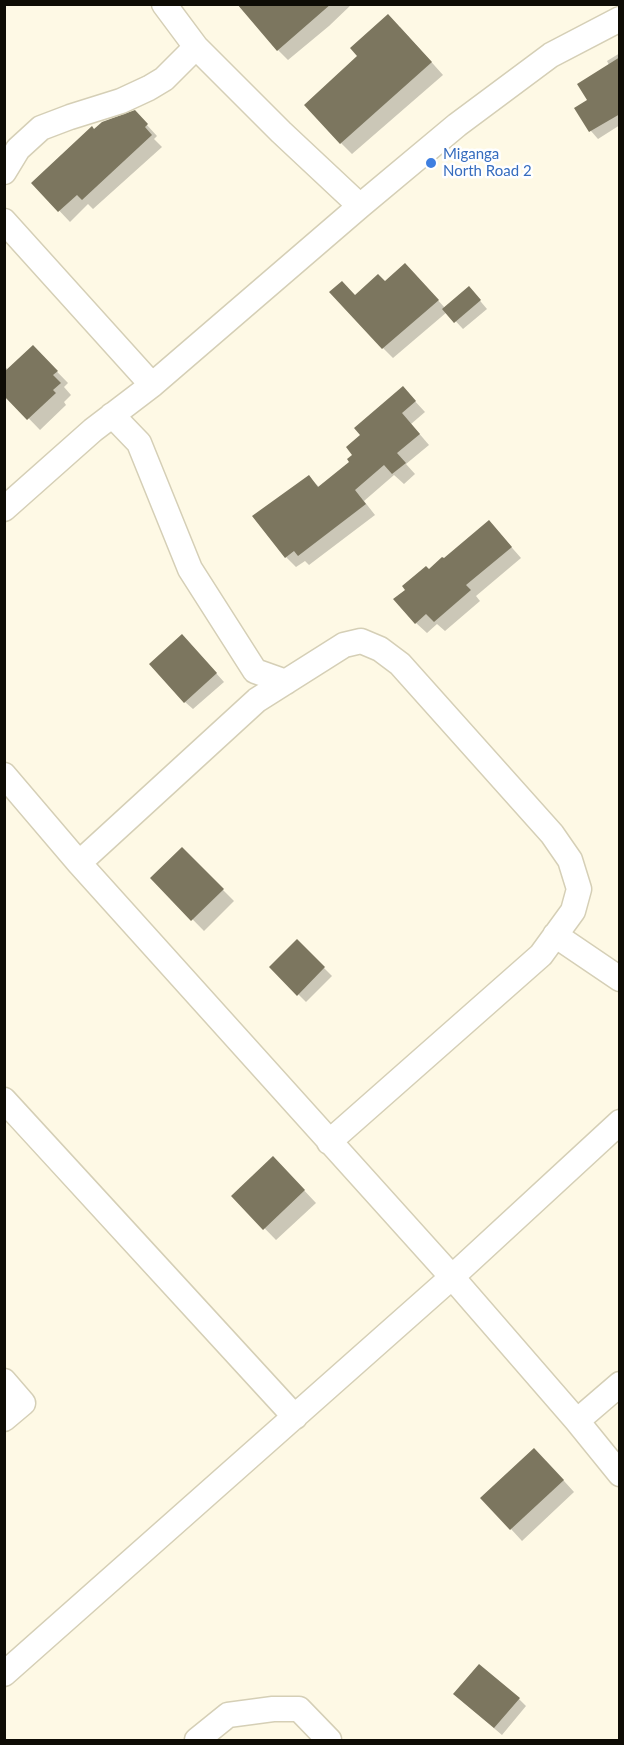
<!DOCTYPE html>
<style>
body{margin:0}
#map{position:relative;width:624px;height:1745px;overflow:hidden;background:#fef9e5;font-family:Lato,sans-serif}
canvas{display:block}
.frame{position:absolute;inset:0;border:6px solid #0e0c05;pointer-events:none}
</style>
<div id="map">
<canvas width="624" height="1745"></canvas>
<div class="frame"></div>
</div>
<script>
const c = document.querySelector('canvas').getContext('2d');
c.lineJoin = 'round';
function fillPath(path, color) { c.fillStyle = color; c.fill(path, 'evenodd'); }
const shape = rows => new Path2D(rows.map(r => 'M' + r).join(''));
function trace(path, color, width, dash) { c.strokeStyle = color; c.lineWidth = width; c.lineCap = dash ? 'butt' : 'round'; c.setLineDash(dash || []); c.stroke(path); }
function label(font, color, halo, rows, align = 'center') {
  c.font = font + ' Lato,sans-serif'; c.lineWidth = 5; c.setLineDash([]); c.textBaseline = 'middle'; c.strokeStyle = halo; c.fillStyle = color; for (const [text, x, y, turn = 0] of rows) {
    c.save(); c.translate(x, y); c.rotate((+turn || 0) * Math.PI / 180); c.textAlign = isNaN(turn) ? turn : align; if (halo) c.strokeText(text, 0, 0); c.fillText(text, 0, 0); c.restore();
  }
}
const shadow = shape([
 [251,4,352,4,329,26,288,60,278,50],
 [400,27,443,75,352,154,341,143],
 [620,53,620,125,598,139,591,131,576,109,589,100,609,65,607,61],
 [135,112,157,136,154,139,162,147,93,209,88,204,70,222,33,183,94,131],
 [416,276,445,308,476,296,487,309,463,329,447,312,393,358,383,348,356,297,386,283],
 [33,347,68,383,64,387,71,395,64,402,66,405,40,430,4,393,4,370,6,368,9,370],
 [413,399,425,412,411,424,429,445,406,464,415,474,404,484,394,475,364,501,375,515,309,565,305,561,296,567,286,557,309,477,320,488,351,462],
 [499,533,521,558,476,596,480,601,445,631,437,624,427,633,416,623,429,571,444,560],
 [190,644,224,682,193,709,185,702],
 [182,849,234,901,204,931,152,878],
 [297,941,332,976,306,1002,271,967],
 [285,1170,316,1203,276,1240,233,1196],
 [546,1461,574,1492,522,1541,511,1529],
 [519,1699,526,1706,502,1735,463,1702]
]);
const building = shape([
 [237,4,331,4,277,51],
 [388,14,432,62,340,144,304,105,357,56,350,48],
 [620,57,620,114,589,132,574,108,587,100,577,84],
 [135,110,148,124,145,127,152,135,82,200,77,195,58,212,31,183,92,126,94,129,102,122],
 [405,263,439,300,382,349,329,292,342,281,355,295,378,274,385,281],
 [469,286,481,300,454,323,442,309],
 [33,345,58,371,53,375,61,383,53,390,56,393,27,420,4,396,4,372],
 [403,386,416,401,402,413,420,434,397,453,406,463,392,474,384,465,355,490,366,504,298,556,294,551,285,558,252,516,309,475,318,487,349,462,347,459,352,455,346,447,360,435,354,428],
 [489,520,512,547,466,585,471,590,434,622,426,614,415,624,393,599,405,590,402,586,426,566,429,569,442,557,444,558],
 [182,634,217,673,184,703,149,664],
 [182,847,224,889,191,921,150,878],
 [297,939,325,967,297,996,269,967],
 [273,1156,305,1190,263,1230,231,1196],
 [534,1448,564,1480,510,1530,480,1498],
 [479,1664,520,1698,494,1728,453,1694]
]);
const minor = shape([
 [164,4,196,47],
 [4,172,18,149,41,128,70,117,121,101,149,88,164,79,196,47,281,132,360,206],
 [4,221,152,385],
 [112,415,139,443,190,569,255,671,286,682],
 [4,509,93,430,152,385,360,206,457,125,551,55,620,19],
 [4,775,79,863,452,1277,577,1421],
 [79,863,257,700,344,645,361,641,380,649,400,664,552,834,570,860,579,889,573,911,541,955,329,1142],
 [555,935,620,979],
 [4,1100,295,1417],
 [4,1381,23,1403,4,1419],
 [620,1384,577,1421,620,1474],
 [4,1674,452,1277,620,1122],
 [197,1740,228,1715,273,1709,299,1709,329,1740]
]);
const markers = [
 [431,163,6,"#3f7fe0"]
];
const shopNames = [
 ["Miganga",443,154],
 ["North Road 2",443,171]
];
fillPath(shadow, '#0003');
fillPath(building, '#7c765f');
trace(minor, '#d5cfb6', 27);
trace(minor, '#fff', 24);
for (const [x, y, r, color] of markers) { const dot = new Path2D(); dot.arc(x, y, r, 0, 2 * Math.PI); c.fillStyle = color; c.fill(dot); trace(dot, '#fff', 2); }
label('15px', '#366cbe', '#fff', shopNames, 'left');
</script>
